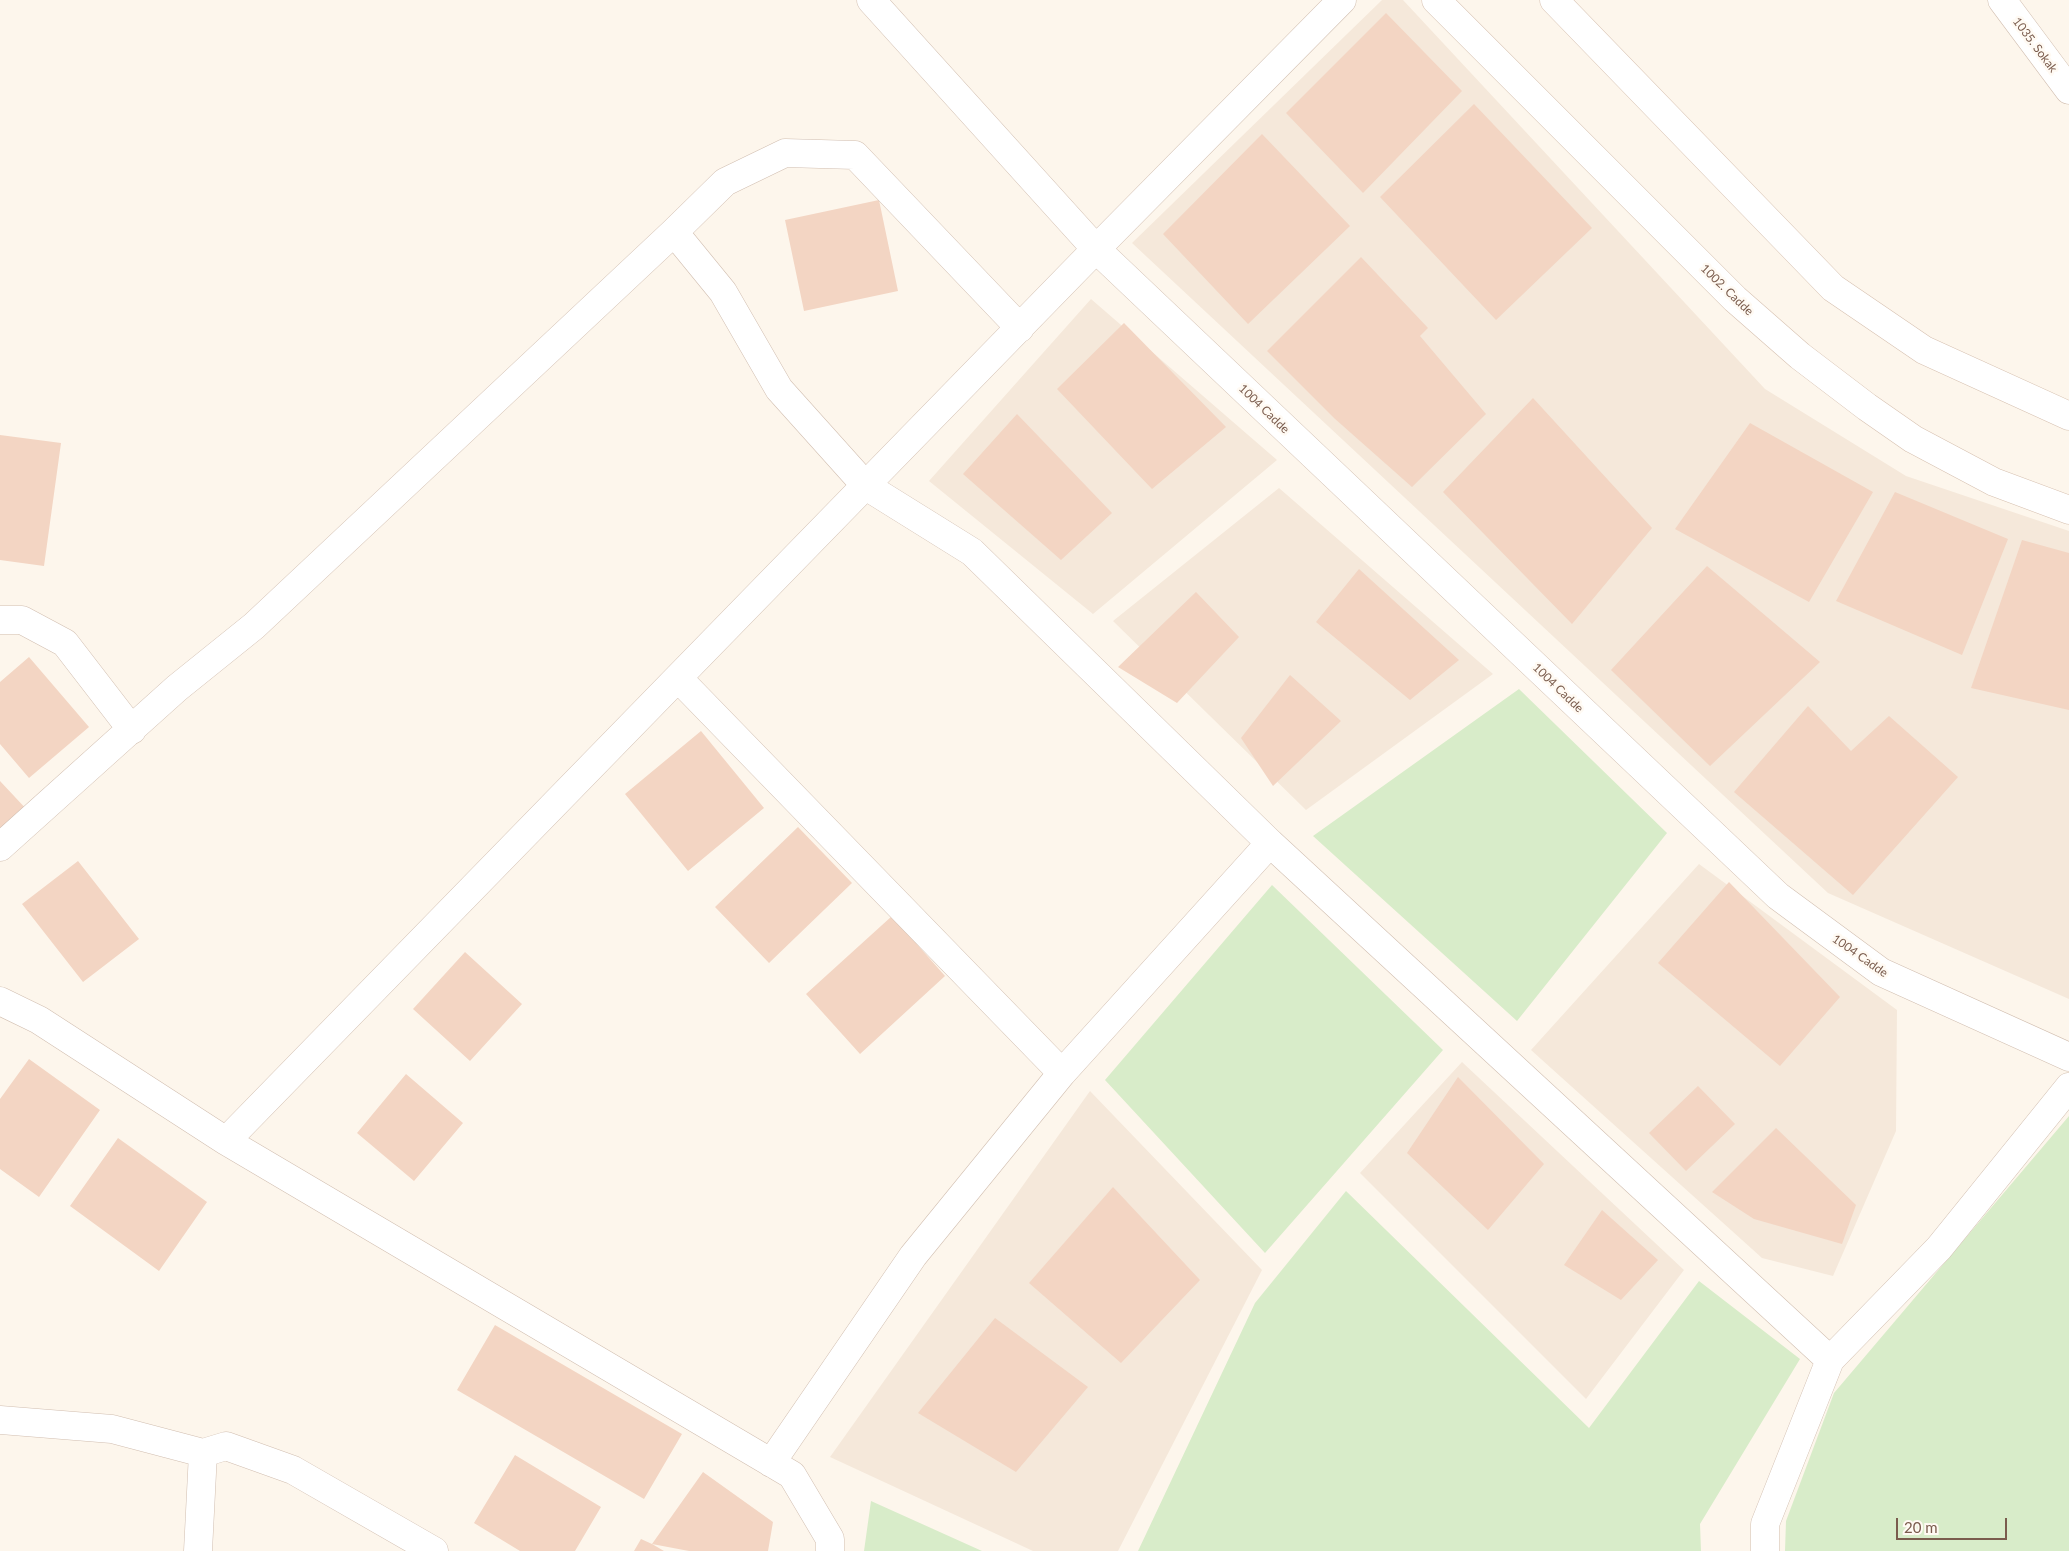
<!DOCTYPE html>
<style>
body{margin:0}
#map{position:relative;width:2069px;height:1551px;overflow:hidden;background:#fdf6ec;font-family:Lato,sans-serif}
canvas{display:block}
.scale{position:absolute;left:1896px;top:1518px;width:111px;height:22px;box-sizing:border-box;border:2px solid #7a5c4d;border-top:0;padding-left:6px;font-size:15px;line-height:18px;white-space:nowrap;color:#7a5c4d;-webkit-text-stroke:4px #fffaf3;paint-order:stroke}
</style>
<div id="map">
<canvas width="2069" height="1551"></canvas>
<div class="scale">20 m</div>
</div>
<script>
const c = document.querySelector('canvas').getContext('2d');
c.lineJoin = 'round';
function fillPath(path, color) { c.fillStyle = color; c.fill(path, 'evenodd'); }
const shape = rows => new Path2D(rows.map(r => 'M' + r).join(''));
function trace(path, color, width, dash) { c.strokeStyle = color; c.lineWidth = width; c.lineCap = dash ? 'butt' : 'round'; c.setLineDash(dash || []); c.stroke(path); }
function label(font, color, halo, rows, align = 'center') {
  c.font = font + ' Lato,sans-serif'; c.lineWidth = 5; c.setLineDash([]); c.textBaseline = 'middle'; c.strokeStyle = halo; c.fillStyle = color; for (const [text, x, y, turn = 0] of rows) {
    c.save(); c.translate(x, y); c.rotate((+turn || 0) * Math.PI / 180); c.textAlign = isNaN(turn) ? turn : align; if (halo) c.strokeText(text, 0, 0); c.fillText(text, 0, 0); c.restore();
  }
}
const residential = shape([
 [1382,0,1403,0,1765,389,1906,476,2069,531,2069,999,1828,893,1132,243],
 [1091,299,1277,460,1093,614,929,481],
 [1279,488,1493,674,1306,810,1113,621],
 [1699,864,1897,1010,1896,1131,1833,1276,1762,1258,1531,1050],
 [1462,1062,1684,1270,1586,1399,1360,1173],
 [1090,1091,1262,1270,1118,1551,1033,1551,830,1457]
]);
const green = shape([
 [1519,689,1667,833,1517,1021,1313,836],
 [1272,885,1443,1050,1265,1253,1105,1080],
 [2069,1116,2069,1551,1785,1551,1786,1521,1834,1393],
 [1346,1191,1589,1428,1699,1281,1800,1359,1700,1524,1701,1551,1138,1551,1255,1303],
 [871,1501,982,1551,864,1551]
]);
const building = shape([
 [1386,13,1462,91,1363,193,1286,113],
 [1474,104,1592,228,1496,320,1380,197],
 [1262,134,1350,226,1248,324,1163,234],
 [879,200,898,291,804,311,785,220],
 [1361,257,1428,328,1420,336,1486,414,1412,487,1334,418,1267,351],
 [1124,323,1226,427,1152,489,1057,389],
 [1533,398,1652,528,1572,624,1443,492],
 [1017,414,1112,513,1061,560,963,474],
 [1750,423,1873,492,1809,602,1675,529],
 [0,435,61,443,44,566,0,560],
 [1895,492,2008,539,1962,655,1836,601],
 [2022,540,2069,553,2069,710,1971,688],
 [1707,566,1820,662,1710,766,1611,670],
 [1359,569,1459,660,1410,700,1316,622],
 [1196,592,1239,637,1177,703,1118,667],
 [29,657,89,727,29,778,0,744,0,682],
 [1290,675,1341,721,1273,786,1241,738],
 [1808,706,1851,751,1889,716,1958,777,1853,895,1734,792],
 [701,731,764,808,688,871,625,794],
 [0,781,29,812,0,840],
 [798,827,852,883,769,963,715,907],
 [78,861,139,939,83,982,22,904],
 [1729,882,1840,997,1780,1066,1658,963],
 [892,916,945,976,860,1054,806,994],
 [465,952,522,1004,470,1061,413,1009],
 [29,1059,100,1110,39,1197,0,1169,0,1099],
 [406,1074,463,1123,414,1181,357,1133],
 [1458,1077,1544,1164,1488,1230,1407,1153],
 [1698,1086,1735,1124,1686,1171,1649,1133],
 [1776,1128,1856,1205,1842,1244,1754,1219,1712,1192],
 [118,1138,207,1202,159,1271,70,1206],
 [1113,1187,1200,1280,1121,1363,1029,1283],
 [1602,1210,1658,1260,1621,1300,1564,1265],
 [995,1318,1088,1387,1016,1472,918,1413],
 [495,1325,682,1434,644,1499,457,1390],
 [515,1455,601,1507,575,1551,520,1551,474,1523],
 [703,1472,773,1522,768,1551,689,1551,652,1544],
 [641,1539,652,1544,664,1551,634,1551]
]);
const street = shape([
 [871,0,1096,249,1778,896,1881,972,2069,1057],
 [2002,0,2069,90],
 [674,232,723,292,779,389,866,486,972,552,1270,843,1830,1360],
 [0,620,22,620,65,643,132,730],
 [678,678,1062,1073],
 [0,847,177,688,254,626,674,232,725,182,785,153,855,155,1020,328],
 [0,1001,39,1020,226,1141,792,1475,830,1539,830,1551],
 [226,1141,1096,249,1342,0],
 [0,1420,112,1429,203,1453,226,1446,293,1470,434,1551],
 [771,1463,913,1256,1062,1073,1270,843],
 [198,1551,203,1453],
 [1765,1551,1765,1524,1830,1360,1939,1248,2069,1087]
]);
const secondary = shape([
 [1436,0,1735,299,1800,356,1867,407,1913,439,1994,482,2069,510],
 [1554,0,1833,288,1924,350,2069,416]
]);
const streetNames = [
 ["1035. Sokak",2035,45,53],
 ["1002. Cadde",1727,290,44],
 ["1004 Cadde",1264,409,44],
 ["1004 Cadde",1558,688,44],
 ["1004 Cadde",1860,956,35]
];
fillPath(residential, '#f5e8da');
fillPath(green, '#d8ecc9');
fillPath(building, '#f3d5c3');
trace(street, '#d1beb0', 29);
trace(secondary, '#d6c0b0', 29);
trace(street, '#fff', 28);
trace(secondary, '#fff', 28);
label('12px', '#7a5c4d', '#fffaf3', streetNames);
</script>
